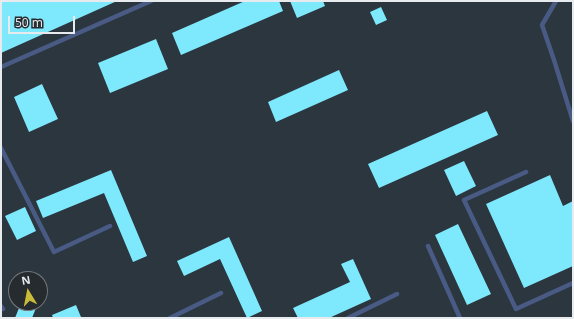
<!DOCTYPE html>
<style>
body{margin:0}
#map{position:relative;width:574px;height:319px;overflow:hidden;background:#262b2f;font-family:"Noto Sans",sans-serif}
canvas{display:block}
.frame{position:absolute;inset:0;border:2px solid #e7ebed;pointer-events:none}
.north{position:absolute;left:8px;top:271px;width:40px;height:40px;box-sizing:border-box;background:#262b2f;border:1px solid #73787b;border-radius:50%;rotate:350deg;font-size:11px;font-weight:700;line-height:16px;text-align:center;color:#e7ebed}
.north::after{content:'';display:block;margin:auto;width:14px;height:18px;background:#caba3a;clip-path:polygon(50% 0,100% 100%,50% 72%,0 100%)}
.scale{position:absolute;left:8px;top:16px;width:67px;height:18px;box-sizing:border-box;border:2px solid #e7ebed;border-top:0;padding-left:5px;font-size:12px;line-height:14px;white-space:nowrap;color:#e7ebed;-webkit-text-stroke:3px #262b2f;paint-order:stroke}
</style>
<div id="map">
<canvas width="574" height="319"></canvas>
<div class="frame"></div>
<div class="north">N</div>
<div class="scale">50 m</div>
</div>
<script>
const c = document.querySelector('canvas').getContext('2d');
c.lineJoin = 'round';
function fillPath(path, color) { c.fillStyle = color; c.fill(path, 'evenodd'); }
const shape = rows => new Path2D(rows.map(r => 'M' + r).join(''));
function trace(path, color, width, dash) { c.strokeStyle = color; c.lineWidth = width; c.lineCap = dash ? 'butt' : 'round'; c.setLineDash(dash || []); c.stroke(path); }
const built = shape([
 [1,1,573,1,573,318,1,318],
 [16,279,40,279,40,303,16,303]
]);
const building = shape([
 [1,1,117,1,1,53],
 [245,1,279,1,283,11,181,55,172,33],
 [290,1,323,1,325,6,297,18],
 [381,7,387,20,376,25,370,12],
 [156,39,168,69,110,93,98,63],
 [339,70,348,90,276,122,268,102],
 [42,84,58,119,29,132,14,97],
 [487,111,498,135,379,188,368,164],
 [464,161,476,186,456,196,444,170],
 [111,170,147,256,133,262,104,193,43,218,36,201],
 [550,175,563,206,573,201,573,266,524,288,486,204],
 [25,207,36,231,17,240,5,216],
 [458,224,491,294,467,305,435,235],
 [229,237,262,311,247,318,220,259,184,276,177,261],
 [353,259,371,299,329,318,298,318,293,308,350,282,341,264],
 [21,303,38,303,32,318,15,318],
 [76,305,81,317,79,318,53,318,52,315]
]);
const lane = shape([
 [556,1,542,25,554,60,573,121],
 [1,67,151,1],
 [1,148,54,252,110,226],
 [526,172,464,200,516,309,573,283],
 [428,246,460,318],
 [1,306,3,309],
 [170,318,221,293],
 [348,318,397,294]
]);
fillPath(built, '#2b363e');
fillPath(building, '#7ee8fd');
trace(lane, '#495b85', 4.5);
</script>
